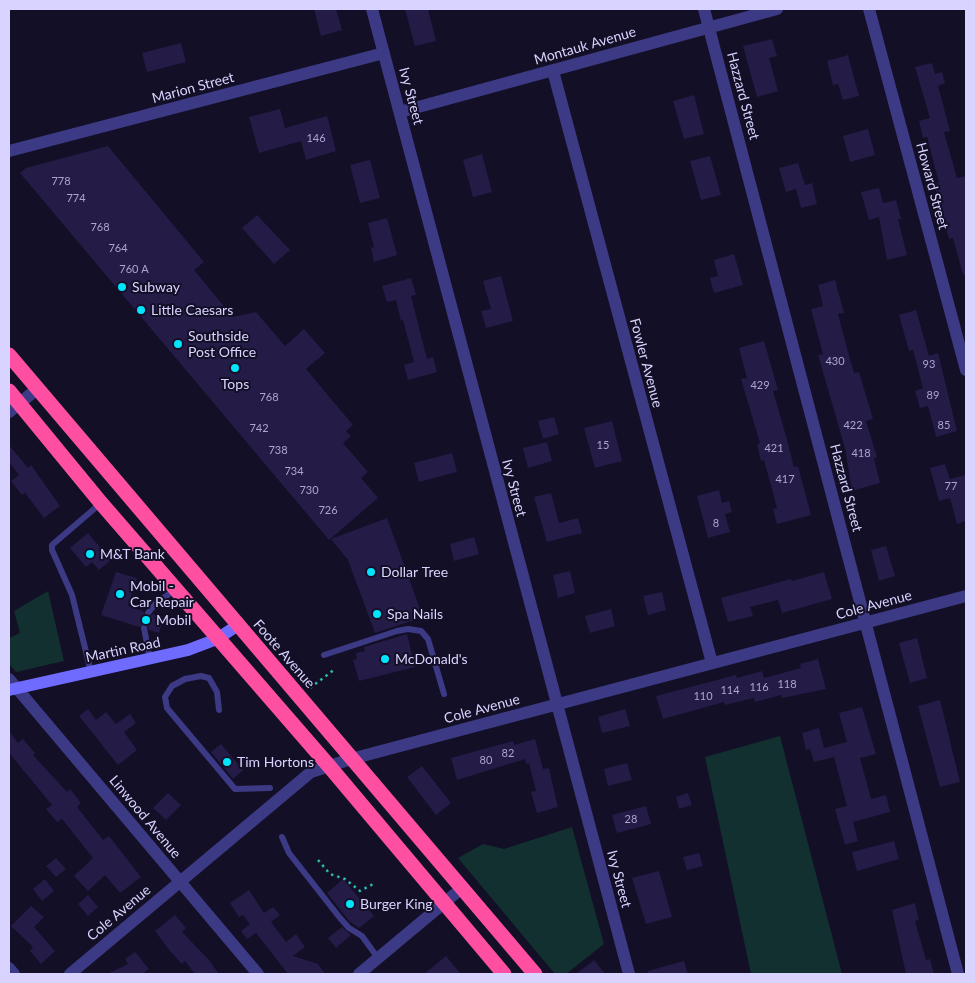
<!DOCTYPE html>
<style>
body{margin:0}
#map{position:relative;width:975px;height:983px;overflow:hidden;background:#130f26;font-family:Lato,sans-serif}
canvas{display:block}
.frame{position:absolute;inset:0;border:10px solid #d9d4ff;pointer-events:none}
</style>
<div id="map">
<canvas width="975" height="983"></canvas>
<div class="frame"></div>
</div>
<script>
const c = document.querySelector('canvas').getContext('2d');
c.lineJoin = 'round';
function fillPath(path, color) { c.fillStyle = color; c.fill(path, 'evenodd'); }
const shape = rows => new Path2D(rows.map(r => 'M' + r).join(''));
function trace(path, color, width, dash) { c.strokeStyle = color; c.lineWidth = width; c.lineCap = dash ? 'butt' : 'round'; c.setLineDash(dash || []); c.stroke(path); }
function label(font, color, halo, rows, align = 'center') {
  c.font = font + ' Lato,sans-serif'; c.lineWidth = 4; c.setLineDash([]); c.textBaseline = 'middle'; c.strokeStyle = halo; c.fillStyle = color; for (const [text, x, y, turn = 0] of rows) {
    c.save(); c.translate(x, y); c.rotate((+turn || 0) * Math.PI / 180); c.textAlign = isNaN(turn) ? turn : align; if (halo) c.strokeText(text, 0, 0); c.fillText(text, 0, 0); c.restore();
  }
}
const green = shape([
 [48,591,64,661,16,672,9,664,9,638,20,633,14,611],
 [780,736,842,974,751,974,705,757],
 [572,827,604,944,566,974,555,974,458,858,483,844,504,849]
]);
const building = shape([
 [314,9,336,9,342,30,321,36],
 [405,9,428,9,436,41,415,46],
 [772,39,777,56,769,58,778,91,757,97,743,46],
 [181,43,186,62,147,72,142,53],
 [848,55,859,96,843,100,838,84,833,85,827,61],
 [932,63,935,74,942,72,945,83,938,86,950,131,944,132,957,178,966,176,966,274,963,275,953,238,949,239,934,184,939,183,927,137,923,138,919,121,930,118,915,67],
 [694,95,704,134,684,139,673,101],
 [280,109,285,128,327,116,336,151,306,160,301,141,259,153,249,117],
 [868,129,875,155,850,162,843,136],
 [108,146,204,262,194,270,233,317,256,312,285,346,304,329,325,353,306,369,353,425,346,431,351,436,343,443,368,472,361,478,378,498,329,540,20,173,26,168],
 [482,154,492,192,473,197,463,160],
 [710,156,721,195,701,200,690,161],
 [370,160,380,198,360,203,350,165],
 [798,163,805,185,812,183,817,204,801,208,796,189,786,192,779,168],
 [879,188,883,203,896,200,901,219,898,219,907,255,887,260,879,217,869,220,861,192],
 [257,215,290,250,274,264,242,228],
 [387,218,397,255,374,262,371,248,374,247,368,223],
 [734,254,743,285,714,293,710,278,718,276,714,260],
 [501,276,513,321,486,328,481,311,491,309,483,281],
 [411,278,416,295,411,296,427,359,433,357,437,372,408,380,404,365,414,362,403,320,401,321,396,300,387,302,382,286],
 [835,280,844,313,838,314,847,348,854,373,859,372,873,419,866,421,877,457,874,458,880,483,852,491,845,448,818,355,823,354,811,309,823,306,818,285],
 [916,310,929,356,938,353,957,431,936,437,928,406,920,408,915,391,923,388,913,350,909,351,899,315],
 [764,341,778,390,773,391,786,436,794,467,798,466,811,515,777,524,773,509,777,508,764,460,761,461,757,444,760,443,741,379,747,378,739,348],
 [554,417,559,434,543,439,538,421],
 [612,421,622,461,595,468,584,428],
 [547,442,552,461,528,468,523,448],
 [9,445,28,468,31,465,60,506,44,518,25,493,22,495,11,481,19,475,9,462],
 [452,453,457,472,419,482,414,463],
 [945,464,950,479,966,475,966,521,957,524,950,498,939,501,930,468],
 [719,490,722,503,729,501,732,512,725,514,730,532,708,538,697,496],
 [551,493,559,523,578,518,582,533,547,542,534,497],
 [387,518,423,617,375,633,348,560,331,539],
 [88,533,111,560,99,570,92,562,86,567,70,548],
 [474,537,479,554,454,561,450,544],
 [886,546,895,576,879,581,871,550],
 [570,571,575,593,558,598,553,575],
 [116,572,137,578,128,606,143,611,147,618,153,614,164,617,159,633,149,630,145,623,139,627,101,615],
 [824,572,832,599,782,613,778,600,750,607,753,616,728,622,721,598,791,579,792,581],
 [662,592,666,610,648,615,643,596],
 [611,609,615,626,590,633,585,616],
 [407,634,415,667,359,681,353,660,357,659,356,653,365,651,364,647],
 [917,638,927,678,910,683,899,643],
 [818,659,826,689,782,698,781,695,755,702,754,698,725,705,724,702,663,719,656,696,736,675,737,678,762,671,764,678,801,668,800,664],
 [940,700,960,782,940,787,918,706],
 [862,707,876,754,860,758,871,799,886,795,890,812,853,822,858,841,845,845,835,809,847,806,834,757,814,762,810,749,806,750,802,733,819,728,824,748,847,742,839,713],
 [88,709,96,720,106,712,116,724,130,714,136,723,124,732,137,750,118,765,79,716],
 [625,709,630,726,602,733,598,717],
 [9,731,18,743,23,739,35,753,33,755,67,792,70,789,81,803,77,807,103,840,109,836,141,877,120,893,105,875,88,891,74,876,93,858,62,819,57,822,46,809,52,805,9,753],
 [535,739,543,769,549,768,558,807,537,813,531,792,536,791,529,763,526,764,525,759,457,780,451,758,513,741,514,745],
 [221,744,243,770,233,779,211,752],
 [627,763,632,780,608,786,604,769],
 [422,766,451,803,436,815,407,777],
 [168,793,181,805,166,820,153,808],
 [688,793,692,805,679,809,676,797],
 [646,806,651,824,617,833,612,815],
 [894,841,899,859,857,871,852,852],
 [699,853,703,866,687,870,683,857],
 [56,858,66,869,56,877,46,866],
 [659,871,672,917,646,924,632,878],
 [45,879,54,891,42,901,33,889],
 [343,879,374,916,359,928,349,921,327,893],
 [249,890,264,913,273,907,280,915,271,922,286,942,296,934,305,947,293,956,318,964,325,974,288,974,256,933,247,939,241,931,250,924,243,915,239,917,230,903],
 [88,895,98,907,88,916,78,904],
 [915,903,919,920,915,921,926,960,930,959,934,974,906,974,892,910],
 [31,906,44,917,34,927,55,951,41,964,30,951,33,947,11,926],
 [175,915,186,928,182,932,209,960,219,974,195,974,185,961,182,964,170,951,155,931],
 [342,927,351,935,336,948,328,938],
 [135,952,149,969,142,974,107,974,128,964,125,959],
 [446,956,461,974,424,974],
 [594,960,605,974,576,974],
 [684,961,688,974,648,974,648,971]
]);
const path = shape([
 [310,688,335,669],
 [318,860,330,874,345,879,360,891,375,883]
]);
const lane = shape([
 [148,613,156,603,175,590],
 [144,628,150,659],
 [324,655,397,631,408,629,421,631,428,639,444,694],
 [91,672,72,595,52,550,52,545,101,503],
 [219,710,217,692,209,678,201,676,185,679,172,686,165,697,167,708,235,789,270,788],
 [282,837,289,853,340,918,349,928,362,936,378,958]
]);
const street = shape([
 [372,9,629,974],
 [704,9,958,974],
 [869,9,966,370],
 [553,71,712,663],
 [400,112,777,9],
 [9,151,384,53],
 [9,412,37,389],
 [9,679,258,974],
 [9,968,14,974],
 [70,974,311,772,351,759,966,596],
 [359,974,462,888]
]);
const secondary = shape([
 [9,690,188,650,217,639,238,625]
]);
const highway = shape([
 [9,355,535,974],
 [9,391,101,503,329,766,504,974]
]);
const markers = [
 [122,287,5,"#00e5ff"],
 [141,310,5,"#00e5ff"],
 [178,344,5,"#00e5ff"],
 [235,368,5,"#00e5ff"],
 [90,554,5,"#00e5ff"],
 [371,572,5,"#00e5ff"],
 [120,594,5,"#00e5ff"],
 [377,614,5,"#00e5ff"],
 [146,620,5,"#00e5ff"],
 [385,659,5,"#00e5ff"],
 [227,762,5,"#00e5ff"],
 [350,904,5,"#00e5ff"]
];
const numberNames = [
 ["146",316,138],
 ["778",61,181],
 ["774",76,198],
 ["768",100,227],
 ["764",118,248],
 ["760 A",134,269],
 ["430",835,361],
 ["93",929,364],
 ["429",760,385],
 ["89",933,395],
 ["768",269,397],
 ["422",853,425],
 ["85",944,425],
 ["742",259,428],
 ["15",603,445],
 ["421",774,448],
 ["738",278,450],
 ["418",861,453],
 ["734",294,471],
 ["417",785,479],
 ["77",951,486],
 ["730",309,490],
 ["726",328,510],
 ["8",716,523],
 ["118",787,684],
 ["116",759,687],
 ["114",730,690],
 ["110",703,696],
 ["82",508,753],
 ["80",486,760],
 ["28",631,819]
];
const streetNames = [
 ["Montauk Avenue",585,46,-16],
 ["Marion Street",193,88,-15],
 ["Ivy Street",411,96,75],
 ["Hazzard Street",743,96,75],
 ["Howard Street",932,186,75],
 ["Fowler Avenue",646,363,75],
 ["Ivy Street",514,488,75],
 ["Hazzard Street",846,488,75],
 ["Cole Avenue",874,605,-15],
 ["Martin Road",123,650,-12],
 ["Foote Avenue",284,654,49],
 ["Cole Avenue",482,709,-15],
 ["Linwood Avenue",145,817,50],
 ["Ivy Street",619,879,75],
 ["Cole Avenue",119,913,-40]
];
const poiNames = [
 ["Subway",132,287],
 ["Little Caesars",151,310],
 ["Southside",188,336],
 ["Post Office",188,352],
 ["Tops",235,384,"center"],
 ["M&T Bank",100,554],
 ["Dollar Tree",381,572],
 ["Mobil -",130,586],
 ["Car Repair",130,602],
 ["Spa Nails",387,614],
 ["Mobil",156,620],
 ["McDonald's",395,659],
 ["Tim Hortons",237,762],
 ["Burger King",360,904]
];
fillPath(green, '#12302f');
fillPath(building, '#241b47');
trace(path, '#2fb8b0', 2.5, [2.5, 4]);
trace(lane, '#3d3a85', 6);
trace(street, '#3d3a85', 12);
trace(secondary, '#6f6bff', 12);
trace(highway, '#ff4fa3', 15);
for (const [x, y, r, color] of markers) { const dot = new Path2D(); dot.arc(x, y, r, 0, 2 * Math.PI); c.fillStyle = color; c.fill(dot); trace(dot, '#130f26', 2); }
label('11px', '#aca6d1', null, numberNames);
label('14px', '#d9d4ff', '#130f26', streetNames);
label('14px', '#d9d4ff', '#130f26', poiNames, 'left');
</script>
